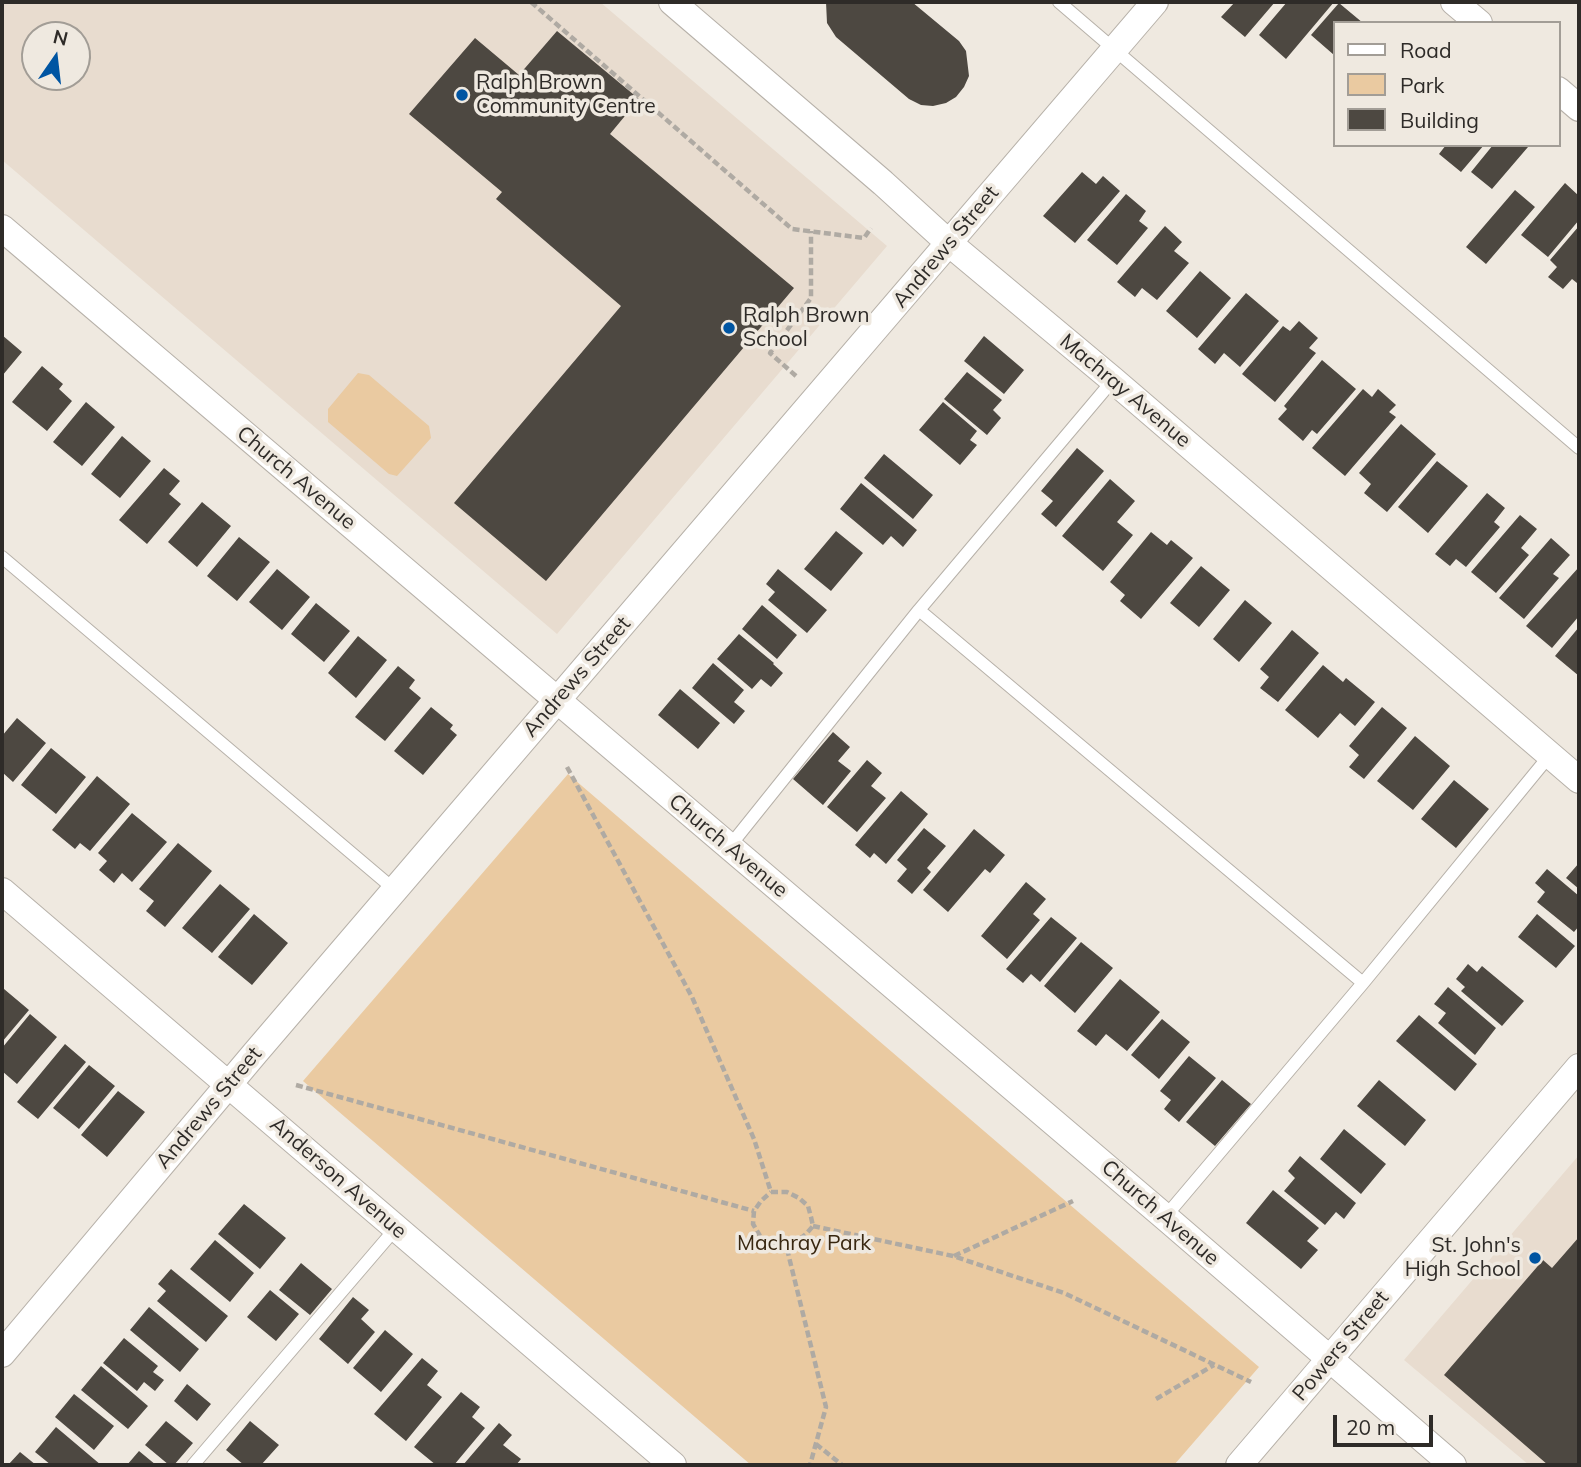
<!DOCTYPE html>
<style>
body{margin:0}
#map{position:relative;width:1581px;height:1467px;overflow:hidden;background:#efe9e0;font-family:Mulish,sans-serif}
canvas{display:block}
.frame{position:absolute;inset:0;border:4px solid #2e2b28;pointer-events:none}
.legend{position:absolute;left:1333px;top:21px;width:228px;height:126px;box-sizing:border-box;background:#efe9e0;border:2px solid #a29d96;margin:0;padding:9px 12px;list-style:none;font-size:21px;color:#2e2b28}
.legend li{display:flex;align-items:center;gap:14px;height:35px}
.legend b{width:35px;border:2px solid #a29d96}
.north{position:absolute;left:21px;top:21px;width:70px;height:70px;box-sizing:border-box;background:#efe9e0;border:2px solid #a29d96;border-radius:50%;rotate:14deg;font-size:19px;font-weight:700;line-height:28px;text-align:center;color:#2e2b28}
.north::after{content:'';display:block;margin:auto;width:24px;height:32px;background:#0055a2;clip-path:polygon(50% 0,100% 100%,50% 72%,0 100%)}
.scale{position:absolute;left:1333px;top:1415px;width:100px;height:32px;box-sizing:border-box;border:4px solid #2e2b28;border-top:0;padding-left:9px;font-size:21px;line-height:24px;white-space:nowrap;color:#2e2b28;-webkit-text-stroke:5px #efe9e0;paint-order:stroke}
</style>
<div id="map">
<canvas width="1581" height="1467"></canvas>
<div class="frame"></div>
<ul class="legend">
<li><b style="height:9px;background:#fff"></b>Road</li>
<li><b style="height:19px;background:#eacaa1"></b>Park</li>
<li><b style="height:19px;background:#4d4841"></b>Building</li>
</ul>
<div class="north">N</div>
<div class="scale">20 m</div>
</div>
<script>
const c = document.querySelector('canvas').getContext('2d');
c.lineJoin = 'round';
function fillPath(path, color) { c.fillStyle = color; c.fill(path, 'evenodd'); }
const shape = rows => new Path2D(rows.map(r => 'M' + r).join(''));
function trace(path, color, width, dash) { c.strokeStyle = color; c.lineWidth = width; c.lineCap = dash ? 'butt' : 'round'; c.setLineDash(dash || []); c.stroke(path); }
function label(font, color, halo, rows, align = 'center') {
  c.font = font + ' Mulish,sans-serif'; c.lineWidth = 7; c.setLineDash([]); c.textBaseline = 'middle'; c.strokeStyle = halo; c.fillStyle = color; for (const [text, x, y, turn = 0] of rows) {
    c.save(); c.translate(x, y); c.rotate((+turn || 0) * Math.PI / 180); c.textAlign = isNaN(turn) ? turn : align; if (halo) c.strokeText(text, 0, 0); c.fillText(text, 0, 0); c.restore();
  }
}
const built = shape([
 [2,2,600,2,887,246,557,634,2,160],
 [35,35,77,35,77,77,35,77],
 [1579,1155,1579,1465,1529,1465,1404,1360]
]);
const green = shape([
 [358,373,369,375,429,426,431,438,397,476,389,474,328,422,328,409],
 [568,774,1259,1367,1174,1465,751,1465,303,1081]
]);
const building = shape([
 [826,2,912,2,959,41,966,51,969,76,964,87,956,97,946,103,933,106,921,105,909,99,836,37,827,23],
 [1235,2,1275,2,1245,37,1221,17],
 [1287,2,1334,2,1286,59,1259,35],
 [1339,3,1363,23,1334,23,1334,55,1311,35],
 [557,31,639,99,610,134,794,288,546,581,454,503,621,306,496,199,502,192,409,114,475,38,519,75],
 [1446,145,1484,145,1461,172,1439,154],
 [1493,145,1526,145,1528,147,1492,189,1471,172],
 [1082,172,1096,184,1103,176,1120,191,1075,243,1043,216],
 [1565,183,1579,196,1579,220,1548,257,1521,235],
 [1515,190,1535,207,1486,264,1466,247],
 [1126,194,1146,211,1139,221,1148,228,1117,265,1087,240],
 [1165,226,1182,242,1174,251,1189,263,1157,300,1142,288,1135,297,1117,282],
 [1579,226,1579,280,1577,283,1572,279,1563,289,1548,277,1557,267,1550,260],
 [1200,271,1231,298,1197,338,1166,311],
 [1246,293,1279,321,1240,367,1224,353,1215,364,1198,349],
 [1299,321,1318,338,1309,348,1316,353,1275,402,1242,374,1283,326,1290,331],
 [2,335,22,352,2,376],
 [984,336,1024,370,1004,394,964,361],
 [1322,360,1356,389,1317,434,1312,430,1303,441,1278,419,1287,409,1284,406],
 [42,366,63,384,59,389,72,401,47,431,12,402],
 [967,372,1002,400,993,410,1001,418,987,435,944,399],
 [1363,389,1372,397,1378,389,1396,405,1389,412,1396,417,1345,476,1312,448],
 [86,402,115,427,82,466,53,442],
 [943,402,977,431,970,440,977,445,960,465,919,430],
 [1401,424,1436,454,1387,512,1364,493,1371,484,1359,473],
 [122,436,151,461,120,498,91,474],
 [1077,448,1104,471,1056,527,1041,514,1053,501,1041,491],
 [884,454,933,495,913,519,864,478],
 [1437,461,1468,486,1428,533,1398,507],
 [164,468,180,481,169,494,181,504,147,544,119,520],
 [1110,479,1135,501,1117,522,1133,535,1103,571,1062,536],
 [861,483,917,530,903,547,891,536,883,545,840,509],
 [1487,493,1505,508,1494,522,1500,527,1466,567,1456,559,1450,566,1435,554],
 [202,502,231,526,197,567,168,542],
 [1520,515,1537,529,1521,548,1529,555,1496,593,1471,572],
 [836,531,863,553,831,591,804,569],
 [1151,532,1167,545,1171,540,1193,558,1141,619,1120,601,1125,595,1110,582],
 [239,537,270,562,237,601,207,576],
 [1551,538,1570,555,1553,574,1559,578,1524,619,1499,598],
 [1201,566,1230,590,1199,627,1170,603],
 [1579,567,1579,616,1552,648,1526,626],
 [277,569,310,597,282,630,249,602],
 [778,569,827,610,807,633,768,600,775,592,766,584],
 [1245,600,1272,623,1239,662,1213,639],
 [316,603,350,631,324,662,291,634],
 [762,605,797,635,777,659,742,629],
 [1579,627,1579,676,1555,656],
 [1292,630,1319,653,1278,702,1260,688,1269,677,1260,669],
 [739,634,774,663,773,664,783,673,771,687,761,679,752,689,717,659],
 [358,636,387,660,356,698,328,673],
 [713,663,744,690,734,702,745,711,734,724,692,688],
 [1323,665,1343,682,1346,678,1375,702,1355,726,1340,713,1318,738,1285,710],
 [398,666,415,680,409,688,421,698,385,741,355,717],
 [680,689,720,723,698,749,658,715],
 [431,707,453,725,450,729,457,735,423,775,394,751],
 [1382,707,1407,728,1364,779,1349,767,1359,755,1349,746],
 [17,718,46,743,13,782,2,772,2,736],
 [833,732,850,747,838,761,851,771,823,805,793,779],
 [1415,736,1450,766,1413,810,1377,781],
 [51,748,86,777,56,814,21,785],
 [867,760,882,773,871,786,886,798,857,832,827,807],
 [97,776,130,804,90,851,80,843,75,849,52,830],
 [1454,780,1489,809,1456,848,1421,819],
 [901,791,928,814,886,864,874,853,870,858,855,845],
 [132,813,167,842,132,882,122,873,114,883,99,870,107,861,98,853],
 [924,828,946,846,927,868,931,872,912,894,897,881,907,869,897,860],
 [974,829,1005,855,990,873,985,869,948,912,923,890],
 [178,843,212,871,165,927,146,911,154,901,139,889],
 [1579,863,1579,889,1566,878],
 [1547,869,1579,896,1579,926,1574,932,1537,902,1545,892,1535,883],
 [1026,882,1046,899,1033,914,1040,920,1007,959,981,936],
 [220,884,250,909,212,953,182,928],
 [254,914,288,943,252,985,218,957],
 [1537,914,1575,946,1556,968,1518,937],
 [1051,917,1077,938,1040,982,1031,974,1023,983,1006,969],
 [1081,942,1113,968,1075,1013,1044,986],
 [1468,964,1477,972,1482,966,1524,1001,1502,1026,1461,991,1465,987,1456,979],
 [1120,979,1160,1012,1127,1051,1106,1034,1096,1046,1077,1031],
 [1448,987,1496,1028,1475,1055,1438,1023,1446,1013,1434,1004],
 [4,989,29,1010,2,1042,2,992],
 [30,1014,57,1037,17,1084,2,1071,2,1048],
 [1419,1015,1477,1064,1455,1091,1396,1041],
 [1162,1019,1190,1042,1159,1079,1131,1055],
 [65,1044,86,1062,38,1119,17,1102],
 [1189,1056,1216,1078,1179,1122,1164,1109,1171,1100,1160,1091],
 [89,1065,115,1086,79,1129,53,1108],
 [1222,1080,1251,1104,1215,1146,1186,1122],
 [1379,1080,1426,1120,1405,1146,1357,1106],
 [118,1091,145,1112,107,1157,81,1135],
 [1344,1129,1386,1164,1361,1194,1320,1159],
 [1300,1156,1356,1203,1344,1219,1336,1212,1325,1225,1284,1191,1295,1178,1288,1171],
 [1273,1190,1319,1228,1307,1241,1318,1250,1301,1269,1246,1223],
 [244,1204,286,1238,260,1269,218,1234],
 [1579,1237,1579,1465,1548,1465,1444,1375,1543,1260,1552,1268],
 [215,1240,254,1273,230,1302,190,1269],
 [301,1263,332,1289,310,1315,279,1290],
 [171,1269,228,1316,206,1342,157,1301,166,1291,158,1284],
 [270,1290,299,1314,276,1341,247,1317],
 [353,1297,369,1310,361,1319,375,1332,348,1364,319,1339],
 [149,1307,199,1349,180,1372,130,1330],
 [385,1330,413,1354,381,1392,353,1368],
 [124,1338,158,1366,153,1372,164,1380,155,1391,144,1382,137,1391,103,1363],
 [422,1358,438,1371,427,1385,442,1397,406,1441,374,1414],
 [101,1366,148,1406,128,1429,81,1390],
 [187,1384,211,1404,197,1421,174,1401],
 [461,1392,480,1407,472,1417,485,1428,454,1465,436,1465,414,1447],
 [74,1394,114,1426,94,1450,55,1417],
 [166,1421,193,1443,174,1465,169,1465,145,1445],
 [250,1421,279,1445,261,1465,244,1465,226,1450],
 [499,1423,512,1435,503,1445,521,1459,516,1465,463,1465],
 [56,1427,101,1465,51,1465,35,1452],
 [139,1451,156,1465,127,1465],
 [20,1452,36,1465,8,1465]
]);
const path = shape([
 [531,2,792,229,864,238,871,228],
 [796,376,770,353,811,298,811,231],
 [567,767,692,997,754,1139,771,1192],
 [296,1085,754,1211],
 [771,1192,787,1192,799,1198,808,1206,811,1217,813,1226,806,1234,787,1249,760,1236,753,1224,754,1211,761,1201,771,1192],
 [813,1226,953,1256,1064,1293,1251,1382],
 [787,1249,826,1407,810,1465],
 [954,1256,1073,1201],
 [1156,1399,1214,1365],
 [816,1444,842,1465]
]);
const service = shape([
 [1059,2,1579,448],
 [2,557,395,890],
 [919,610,1363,983],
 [729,847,919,610,1113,380],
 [1165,1217,1363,983,1550,755],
 [193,1465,396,1228]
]);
const minor = shape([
 [672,2,883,183,950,244,1113,380,1579,780],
 [1454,2,1479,23],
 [1558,90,1579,108],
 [2,228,1165,1217,1453,1465],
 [2,891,673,1465],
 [2,1354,256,1052,1155,2],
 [1239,1465,1579,1067]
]);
const markers = [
 [462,95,7,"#0055a2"],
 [729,328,7,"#0055a2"],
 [1535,1258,7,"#0055a2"]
];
const poiNames = [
 ["Ralph Brown",476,83],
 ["Community Centre",476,107],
 ["Ralph Brown",743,316],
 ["School",743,340],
 ["St. John's",1521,1246,"right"],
 ["High School",1521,1270,"right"]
];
const streetNames = [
 ["Andrews Street",946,247,-50],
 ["Machray Avenue",1125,391,40],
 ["Church Avenue",296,478,40],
 ["Andrews Street",577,677,-49],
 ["Church Avenue",728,846,40],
 ["Andrews Street",209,1108,-50],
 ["Anderson Avenue",338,1178,41],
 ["Church Avenue",1160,1213,41],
 ["Powers Street",1341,1346,-50]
];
const parkNames = [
 ["Machray Park",804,1244]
];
fillPath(built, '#e8dccf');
fillPath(green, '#eacaa1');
fillPath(building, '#4d4841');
trace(service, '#b7b1a9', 14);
trace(minor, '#b7b1a9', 28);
trace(path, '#afaaa3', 4.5, [7, 3.5]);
trace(service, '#fff', 12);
trace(minor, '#fff', 26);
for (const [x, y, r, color] of markers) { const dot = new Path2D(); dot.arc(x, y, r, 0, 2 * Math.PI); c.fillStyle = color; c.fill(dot); trace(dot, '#efe9e0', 2.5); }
label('21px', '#2e2b28', '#efe9e0', poiNames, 'left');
label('21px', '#2e2b28', '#efe9e0', streetNames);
label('21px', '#382710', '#efe9e0', parkNames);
</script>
